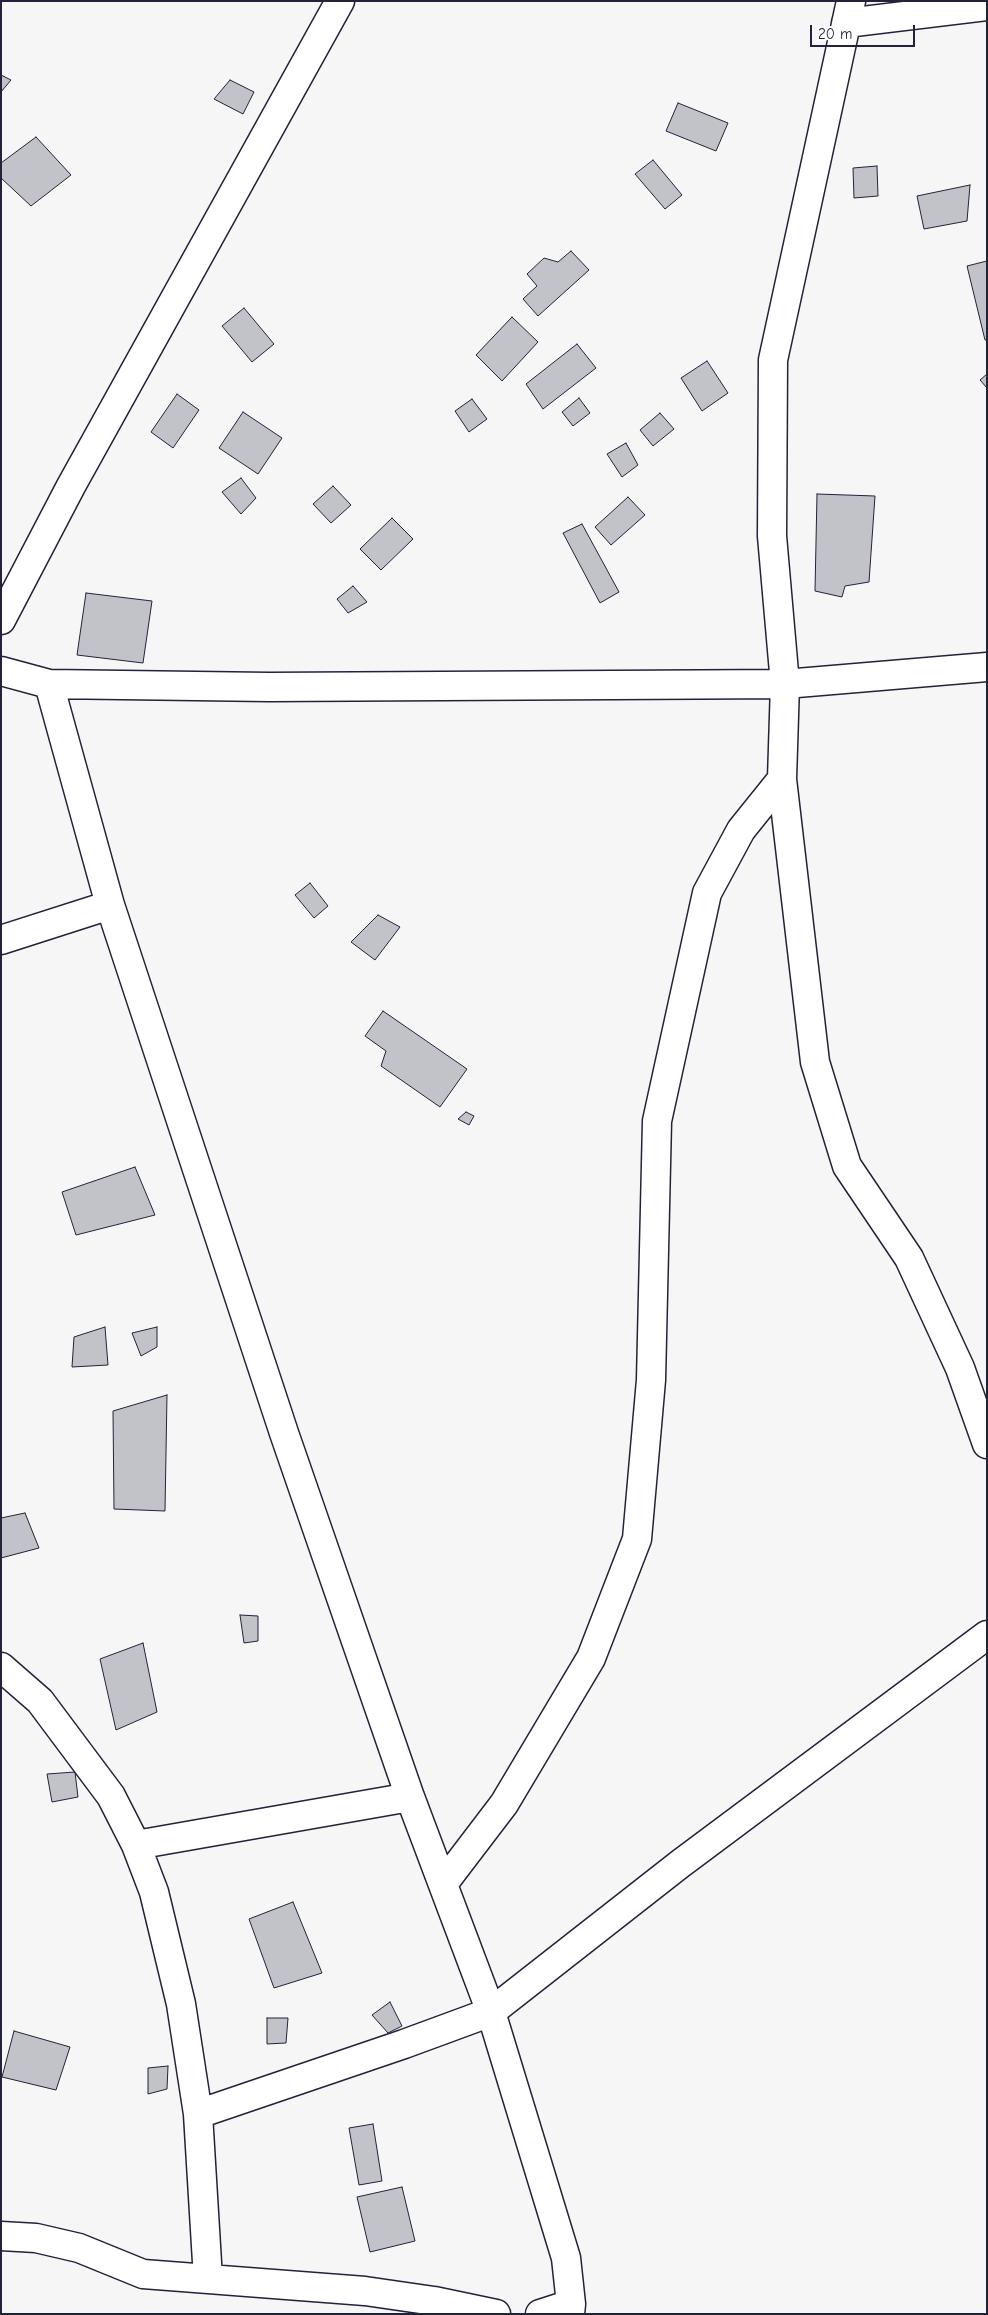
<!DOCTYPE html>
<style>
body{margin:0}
#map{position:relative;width:988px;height:2315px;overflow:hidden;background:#f6f6f7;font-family:"Comic Neue",sans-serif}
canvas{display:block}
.frame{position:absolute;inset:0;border:2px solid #22223b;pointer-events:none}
.scale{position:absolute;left:810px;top:25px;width:105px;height:22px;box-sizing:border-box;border:2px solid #22223b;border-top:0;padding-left:6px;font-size:15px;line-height:18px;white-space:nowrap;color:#22223b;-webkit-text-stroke:4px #fff;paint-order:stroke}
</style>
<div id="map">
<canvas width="988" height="2315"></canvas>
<div class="frame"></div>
<div class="scale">20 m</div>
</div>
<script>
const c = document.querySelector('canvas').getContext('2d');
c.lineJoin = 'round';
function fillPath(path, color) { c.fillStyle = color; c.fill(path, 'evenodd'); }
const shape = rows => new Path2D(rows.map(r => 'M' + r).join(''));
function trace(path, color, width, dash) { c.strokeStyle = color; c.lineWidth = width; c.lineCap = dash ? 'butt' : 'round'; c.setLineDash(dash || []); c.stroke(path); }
const building = shape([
 [1,75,11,80,1,92,1,75],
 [230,80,254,92,243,114,214,99,230,80],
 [678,103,728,123,716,151,666,131,678,103],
 [36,137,71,175,31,206,1,178,1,163,36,137],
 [653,160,682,195,665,209,635,174,653,160],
 [877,166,878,196,854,198,853,168,877,166],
 [970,185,967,221,924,229,917,196,970,185],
 [571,251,589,270,538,316,523,299,537,286,527,274,544,258,558,262,571,251],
 [987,261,987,340,985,340,967,266,987,261],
 [244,308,274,344,252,362,222,326,244,308],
 [512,317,538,342,502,381,476,355,512,317],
 [577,344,596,368,543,409,526,384,577,344],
 [707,361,728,393,702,411,681,378,707,361],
 [987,374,987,388,980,380,987,374],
 [177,394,199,410,173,448,151,432,177,394],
 [579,398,590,413,573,426,562,412,579,398],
 [472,399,487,419,469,432,455,411,472,399],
 [243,412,282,438,258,474,219,448,243,412],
 [660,413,674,429,653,446,640,430,660,413],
 [626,443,638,465,622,477,607,454,626,443],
 [241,478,256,498,241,514,222,492,241,478],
 [333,486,351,505,331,523,313,504,333,486],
 [817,494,875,496,869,582,845,586,842,597,815,591,817,494],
 [628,497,645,515,611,545,595,527,628,497],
 [392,518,413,539,381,570,360,549,392,518],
 [582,524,619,592,600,603,563,533,582,524],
 [353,586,367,602,348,613,337,599,353,586],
 [86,593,152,601,143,663,77,655,86,593],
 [310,883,328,906,314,918,295,895,310,883],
 [378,915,400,927,375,960,351,942,378,915],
 [383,1011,467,1069,440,1107,381,1066,386,1051,365,1036,383,1011],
 [466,1112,474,1116,469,1125,458,1119,466,1112],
 [135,1167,155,1215,76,1235,62,1192,135,1167],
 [105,1327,108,1365,72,1367,74,1337,105,1327],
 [157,1327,157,1347,141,1356,132,1333,157,1327],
 [167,1395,165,1511,114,1509,113,1411,167,1395],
 [25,1513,39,1548,1,1558,1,1518,25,1513],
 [240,1615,258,1616,258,1641,244,1643,240,1615],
 [143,1643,157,1712,116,1730,100,1659,143,1643],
 [75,1772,78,1797,52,1802,47,1774,75,1772],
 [293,1902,322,1973,274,1988,249,1919,293,1902],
 [390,2002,402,2026,388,2033,372,2015,390,2002],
 [267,2018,288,2018,286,2043,267,2044,267,2018],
 [14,2031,70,2047,56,2090,2,2077,14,2031],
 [168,2066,167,2089,148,2094,148,2068,168,2066],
 [373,2124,382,2181,359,2185,349,2128,373,2124],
 [402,2187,415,2241,370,2252,357,2197,402,2187]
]);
const minor = shape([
 [851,1,773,360,772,536,785,684,782,779,815,1062,847,1166,909,1258,960,1368,987,1444],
 [846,23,987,6],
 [1,620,71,486,340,1],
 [1,671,49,684,269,687,785,684,987,667],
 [49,684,110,905,284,1433,410,1797,491,2012,566,2258,571,2304,570,2314],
 [1,940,110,905],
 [1,1667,40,1701,111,1796,136,1845,154,1892,181,2004,198,2114,208,2279],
 [136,1845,410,1797],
 [443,1884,504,1804,591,1658,637,1539,651,1380,657,1121,707,893,741,830,782,779],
 [198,2114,404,2044,491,2012,680,1864,987,1635],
 [1,2236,36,2238,79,2248,143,2274,365,2291,434,2301,496,2314],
 [540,2314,571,2304]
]);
fillPath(building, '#c2c2c9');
trace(building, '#22223b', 1);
trace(minor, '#22223b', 31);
trace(minor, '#fff', 28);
</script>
